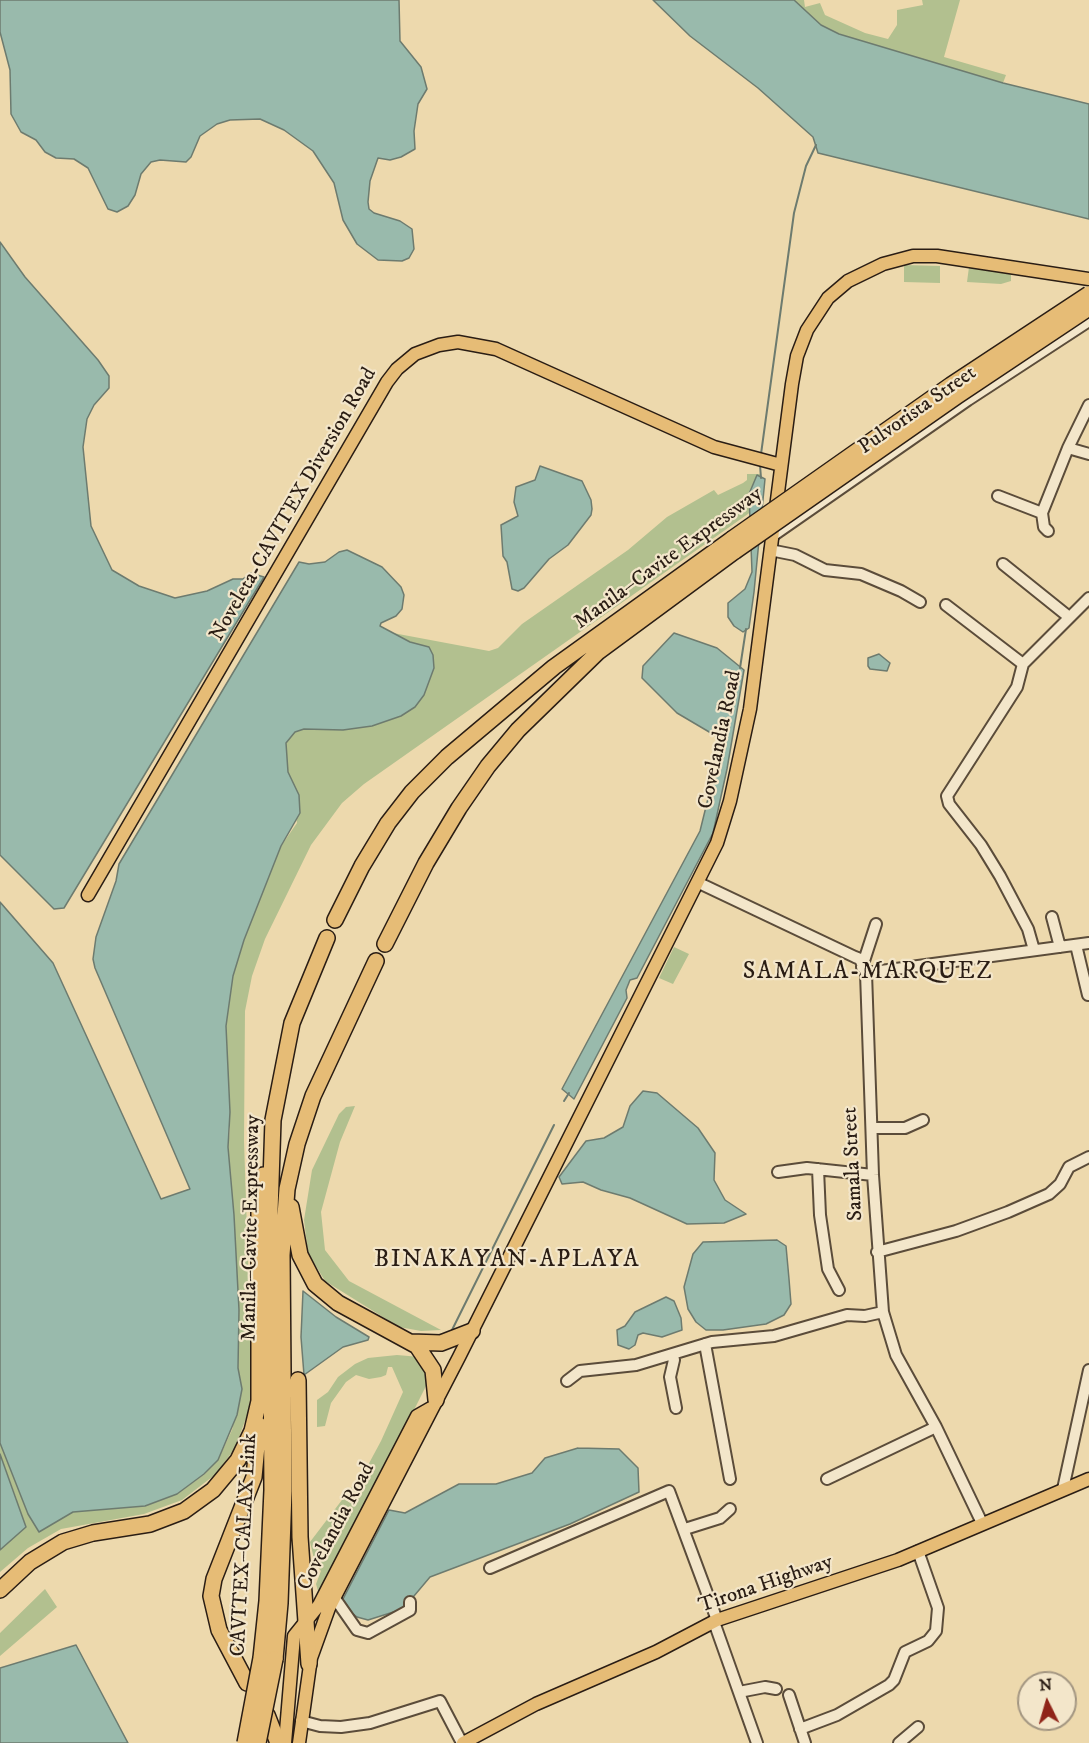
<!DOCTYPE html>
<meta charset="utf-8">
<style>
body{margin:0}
#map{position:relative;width:1089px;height:1743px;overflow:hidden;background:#edd9ad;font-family:"IM FELL DW Pica",serif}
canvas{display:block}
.north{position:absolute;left:1017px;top:1671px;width:60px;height:60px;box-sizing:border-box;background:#f3e6ca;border:2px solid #a39681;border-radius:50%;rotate:355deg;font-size:16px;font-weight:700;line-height:24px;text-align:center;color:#2a1d14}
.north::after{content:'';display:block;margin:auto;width:21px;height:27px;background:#8f2418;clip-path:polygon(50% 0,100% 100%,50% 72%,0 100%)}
</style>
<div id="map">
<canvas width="1089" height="1743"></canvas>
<div class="north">N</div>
</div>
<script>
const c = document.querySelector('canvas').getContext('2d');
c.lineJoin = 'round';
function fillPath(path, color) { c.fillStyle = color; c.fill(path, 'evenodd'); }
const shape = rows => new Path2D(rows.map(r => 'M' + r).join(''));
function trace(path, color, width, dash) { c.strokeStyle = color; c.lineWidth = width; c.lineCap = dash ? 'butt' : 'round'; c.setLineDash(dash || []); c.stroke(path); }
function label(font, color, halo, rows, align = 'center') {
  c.font = font + ' "IM FELL DW Pica",serif'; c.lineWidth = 4.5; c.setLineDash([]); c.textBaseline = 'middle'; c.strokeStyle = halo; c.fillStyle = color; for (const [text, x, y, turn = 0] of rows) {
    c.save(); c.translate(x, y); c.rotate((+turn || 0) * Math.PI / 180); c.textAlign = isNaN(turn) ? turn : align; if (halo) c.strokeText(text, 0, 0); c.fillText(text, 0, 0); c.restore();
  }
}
const green = shape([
 [794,0,804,0,805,7,820,3,825,15,865,33,888,39,897,25,897,10,923,5,922,0,960,0,944,57,1006,75,1003,83,839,34,821,25],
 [904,265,940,266,940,283,904,282],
 [969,267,1011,273,1011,281,1001,284,967,282],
 [747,474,760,474,755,509,364,784,342,803,311,845,265,939,252,976,245,1011,244,1141,252,1379,249,1410,235,1448,216,1474,182,1500,144,1514,61,1529,28,1548,0,1572,0,1550,10,1541,17,1500,0,1454,0,1443,28,1514,51,1523,73,1512,145,1506,177,1494,205,1474,218,1460,232,1430,242,1389,238,1368,239,1310,234,1215,228,1147,230,1129,226,1026,233,975,244,940,281,846,297,823,285,758,286,743,289,737,295,732,304,729,343,730,393,633,489,651,498,648,522,624,628,550,667,517,714,490,718,495,743,483,747,480],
 [674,947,689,954,673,984,659,978],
 [355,1106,340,1142,321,1212,325,1250,349,1281,441,1330,421,1331,399,1327,325,1281,308,1253,304,1220,312,1170,339,1114,346,1107],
 [397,1355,420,1357,426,1365,426,1386,320,1598,316,1584,321,1571,315,1563,310,1542,367,1467,381,1441,403,1392,392,1367,388,1367,386,1375,381,1377,369,1379,356,1375,346,1382,331,1403,325,1426,317,1427,317,1400,328,1392,338,1377,355,1364,368,1358],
 [45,1589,57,1607,0,1656,0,1633]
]);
const water = shape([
 [0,0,399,0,400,41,421,67,427,89,418,104,414,131,415,149,401,157,390,160,378,158,370,181,368,202,369,209,374,213,400,221,412,229,414,249,409,258,402,261,378,260,357,244,343,220,334,183,313,151,284,130,260,119,230,120,217,124,200,136,191,157,186,162,160,160,151,162,141,174,135,195,128,206,117,212,108,209,88,168,74,159,56,158,45,152,36,140,21,132,11,114,10,70,0,32,0,0],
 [653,0,794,0,821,25,839,34,1003,83,1089,104,1089,219,818,153,813,137,758,88,690,36,653,0],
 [0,242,25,277,98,360,109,376,109,388,94,405,87,419,83,447,91,526,112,570,139,586,175,598,207,591,233,579,243,579,250,573,264,577,64,908,54,909,0,855,0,242],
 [540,466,582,481,591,500,592,509,591,515,568,545,549,559,524,588,518,591,512,589,507,562,503,556,501,525,518,516,514,502,516,487,535,480,540,466],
 [757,475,765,479,754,592,749,628,743,632,734,626,728,617,728,603,745,589,752,572,749,494,757,475],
 [347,550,382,567,401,587,404,595,402,609,396,616,381,623,380,626,410,642,429,647,433,655,434,668,424,695,415,707,401,716,372,726,343,730,304,729,295,732,286,743,288,772,299,795,300,813,281,846,244,940,233,976,226,1026,230,1112,228,1147,234,1215,239,1310,238,1368,242,1389,237,1415,218,1460,204,1474,177,1494,145,1506,73,1512,39,1532,28,1514,0,1443,0,902,53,963,161,1199,190,1189,95,968,93,959,96,937,116,881,119,864,299,562,309,564,325,562,339,552,347,550],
 [674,633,717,648,744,670,727,769,713,833,637,978,630,980,626,990,627,998,574,1099,562,1089,700,831,721,746,716,736,677,713,642,678,643,666,674,633],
 [879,654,890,663,887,671,870,669,868,666,868,658,879,654],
 [643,1091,657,1093,698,1128,715,1153,714,1180,725,1200,746,1214,724,1223,687,1224,630,1198,601,1190,583,1182,562,1184,559,1177,586,1141,604,1138,623,1127,630,1106,643,1091],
 [777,1240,786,1246,789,1279,791,1304,784,1315,766,1324,723,1330,706,1330,696,1322,688,1309,684,1287,693,1254,703,1242,777,1240],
 [303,1291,336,1317,369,1337,368,1340,343,1347,304,1375,301,1337,303,1291],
 [666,1297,674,1301,681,1318,682,1330,662,1337,643,1333,638,1335,635,1345,629,1349,618,1345,617,1330,625,1326,635,1312,666,1297],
 [578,1448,619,1449,638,1468,639,1492,570,1524,430,1577,403,1609,368,1620,357,1617,348,1610,342,1601,389,1510,405,1513,459,1484,496,1484,532,1473,545,1458,578,1448],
 [0,1454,26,1527,0,1550,0,1454],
 [76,1645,128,1743,0,1743,0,1668,76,1645]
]);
const stream = shape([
 [761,454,794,213,806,166,816,145],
 [760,465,761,478],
 [740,668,746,629],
 [564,1101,569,1093],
 [451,1332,554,1125]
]);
const minor = shape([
 [1089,405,1068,448,1089,454],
 [998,496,1042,513],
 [1048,531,1044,527,1042,513,1068,448],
 [771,537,968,400,1089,321],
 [770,550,795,555,825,570,861,574,901,591,920,602],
 [1003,564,1069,617],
 [946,605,1023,664],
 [699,883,855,957,860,959,866,973,873,1175,883,1312,896,1355,936,1427,982,1523],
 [1052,917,1060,947],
 [1076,945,1088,995],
 [1034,950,1028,929,1000,876,981,845,949,804,947,796,1017,687,1023,664,1089,598],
 [862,967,876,924],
 [866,973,1089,943],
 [872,1128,905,1128,923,1120],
 [818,1169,820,1215,828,1269,839,1290],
 [778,1172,807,1168,873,1175],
 [877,1252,956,1231,1008,1212,1049,1194,1060,1184,1069,1167,1089,1157],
 [705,1344,730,1479],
 [673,1354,674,1360,670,1377,676,1408],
 [567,1381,580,1371,636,1365,712,1342,774,1336,847,1315,865,1316,883,1312],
 [827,1479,936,1427],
 [1063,1489,1089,1370],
 [685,1529,720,1518,730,1509],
 [490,1568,669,1491,717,1620],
 [334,1597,357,1630,368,1633,410,1610,410,1602],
 [714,1622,757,1743],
 [739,1692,765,1687,776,1689],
 [789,1695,805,1743],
 [301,1721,320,1726,341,1727,370,1723,440,1701,462,1743],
 [800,1729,837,1715,889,1685,894,1680,905,1652,928,1641,936,1631,938,1608,918,1551],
 [899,1743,918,1727]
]);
const major = shape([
 [88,895,387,382,397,369,415,354,439,345,458,342,496,349,714,447,781,465],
 [285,1743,294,1636,319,1605,417,1416,431,1408],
 [299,1743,311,1658,329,1608,459,1357,717,843,730,801,750,709,792,384,797,356,807,330,828,298,848,281,883,264,913,256,937,256,1089,279],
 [463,1743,536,1704,656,1652,717,1620,898,1560,1089,1479]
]);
const highway = shape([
 [335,920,362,866,388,823,412,792,447,757,554,667,732,539],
 [385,944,426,863,459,808,488,766,518,730,598,652,735,551],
 [291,1207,300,1255,315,1284,338,1303,417,1346,433,1370,436,1400],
 [411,1342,441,1343,472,1331],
 [298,1380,300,1537,309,1664],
 [0,1590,30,1562,63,1542,93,1533,150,1524,184,1511,213,1490,238,1460,252,1431,259,1401,259,1209,263,1175],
 [261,1658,267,1601,272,1490,270,1212,273,1120,292,1023,327,938],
 [275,1659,280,1603,284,1491,282,1255,287,1189,297,1144,313,1096,376,961],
 [247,1683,219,1630,211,1596,214,1579,254,1477,259,1425],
 [267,1715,278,1743]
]);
const highwayBridge = shape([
 [732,539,951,385,1089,294],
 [735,551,957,396,1089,308],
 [245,1743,261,1658],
 [258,1743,275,1659]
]);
const streetNames = [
 ["Pulvorista Street",918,411,-35],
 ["Noveleta-CAVITEX Diversion Road",294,505,-60],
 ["Manila–Cavite Expressway",669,559,-36],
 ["Covelandia Road",721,740,-78],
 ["Samala Street",854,1164,-93],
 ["Manila–Cavite Expressway",252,1228,-89],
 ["Covelandia Road",337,1527,-62],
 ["CAVITEX–CALAX Link",245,1545,-87],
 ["Tirona Highway",766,1585,-19]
];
const quarterNames = [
 ["SAMALA-MARQUEZ",868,973],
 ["BINAKAYAN-APLAYA",507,1261]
];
fillPath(green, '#b2c08f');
fillPath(water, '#99baac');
trace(water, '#6d7b6f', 1.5);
trace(stream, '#6d7b6f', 2);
trace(minor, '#5b4c3a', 14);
trace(major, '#2a1d14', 15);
trace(highway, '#2a1d14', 18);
trace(minor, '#f3e6ca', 10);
trace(major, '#e6bc76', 12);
trace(highway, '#e6bc76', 15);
trace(highwayBridge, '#2a1d14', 18, []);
trace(highwayBridge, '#e6bc76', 15);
label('21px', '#2a1d14', '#f3e6ca', streetNames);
c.letterSpacing = '1.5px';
label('24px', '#2a1d14', '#f3e6ca', quarterNames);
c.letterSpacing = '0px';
</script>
